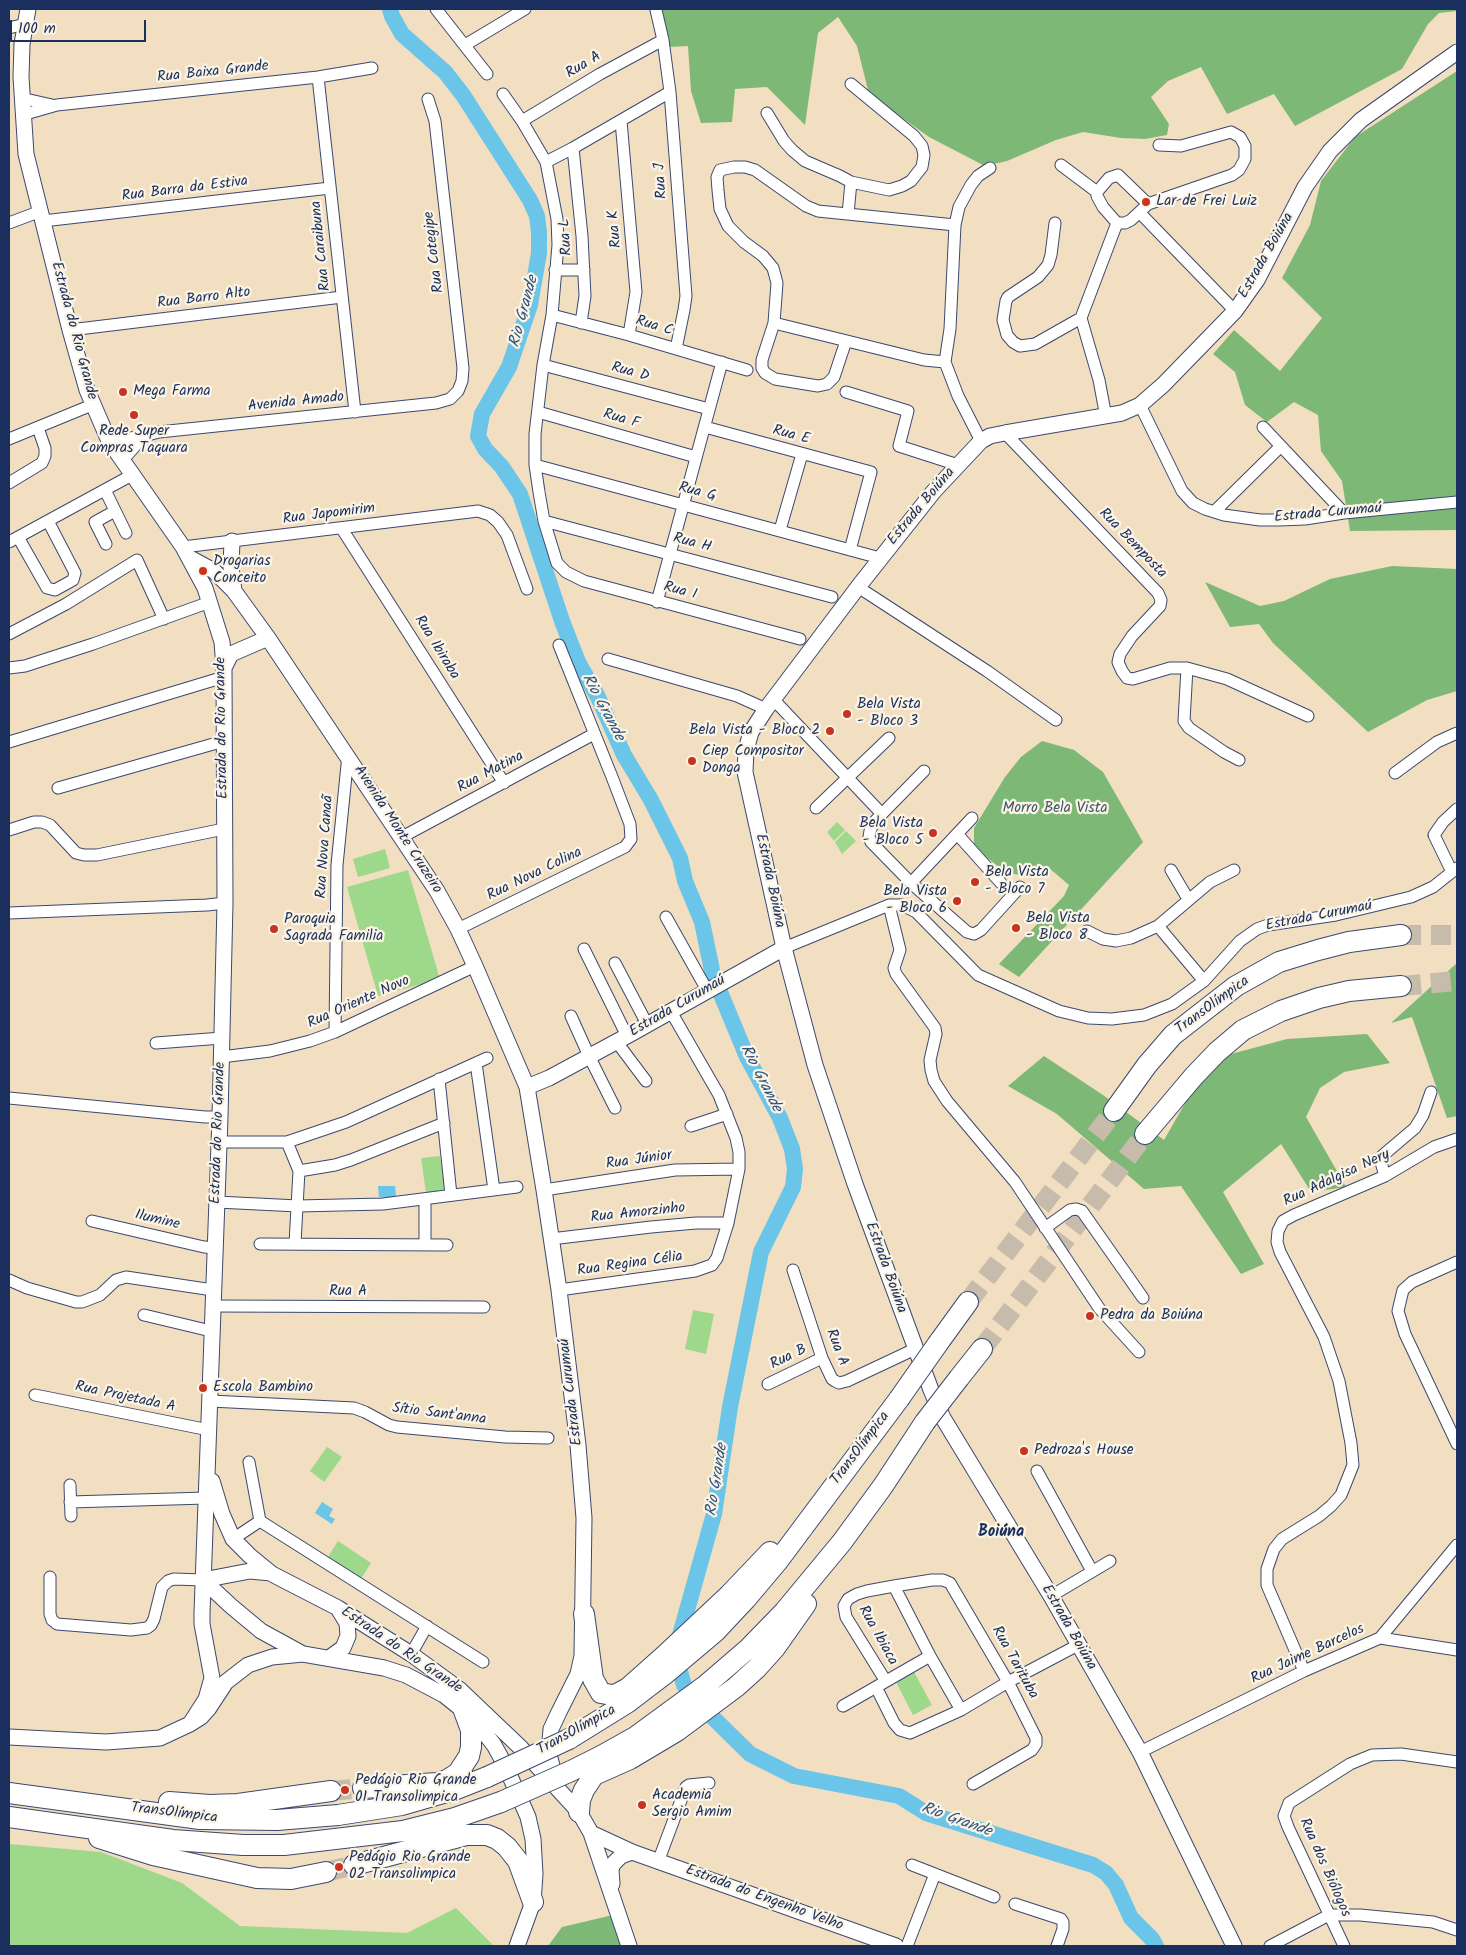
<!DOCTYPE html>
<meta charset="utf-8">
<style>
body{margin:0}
#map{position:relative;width:1466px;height:1955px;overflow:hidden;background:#f2dec0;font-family:Kalam,sans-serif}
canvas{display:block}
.frame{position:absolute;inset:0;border:10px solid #1b2f5e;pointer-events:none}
.scale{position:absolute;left:10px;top:20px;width:136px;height:22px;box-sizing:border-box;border:2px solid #1b2f5e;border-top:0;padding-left:6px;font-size:15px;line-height:18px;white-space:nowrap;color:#1b2f5e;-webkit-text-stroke:4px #fcf5e5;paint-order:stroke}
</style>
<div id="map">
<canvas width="1466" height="1955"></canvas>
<div class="frame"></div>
<div class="scale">100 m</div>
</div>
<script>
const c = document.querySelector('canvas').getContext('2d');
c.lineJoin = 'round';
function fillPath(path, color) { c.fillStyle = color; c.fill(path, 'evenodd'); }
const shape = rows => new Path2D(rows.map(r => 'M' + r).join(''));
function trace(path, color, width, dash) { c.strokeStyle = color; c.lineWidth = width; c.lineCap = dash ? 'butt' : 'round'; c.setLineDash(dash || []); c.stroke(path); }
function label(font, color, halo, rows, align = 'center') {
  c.font = font + ' Kalam,sans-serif'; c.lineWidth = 4.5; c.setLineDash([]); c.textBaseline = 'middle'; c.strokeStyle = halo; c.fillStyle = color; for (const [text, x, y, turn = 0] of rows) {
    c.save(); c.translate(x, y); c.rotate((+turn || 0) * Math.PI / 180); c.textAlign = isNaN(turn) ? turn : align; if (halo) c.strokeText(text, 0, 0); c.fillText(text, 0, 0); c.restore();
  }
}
const green = shape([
 [837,822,845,830,834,841,827,832],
 [846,831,856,841,842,854,835,842],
 [385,849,390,868,358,877,353,859],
 [408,870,440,979,378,996,347,887],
 [440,1156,445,1190,426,1193,421,1158],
 [693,1310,714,1314,706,1354,685,1349],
 [327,1447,342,1457,324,1482,310,1471],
 [338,1541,371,1563,359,1582,326,1560],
 [914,1672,932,1705,913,1715,896,1682],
 [9,1844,101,1852,182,1883,240,1926,407,1933,456,1908,494,1946,9,1946]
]);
const forest = shape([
 [658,9,1457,9,1457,11,1439,13,1428,24,1402,69,1295,126,1274,94,1227,114,1201,67,1168,81,1151,97,1169,124,1167,135,1145,139,1121,138,1083,132,1056,140,1007,161,985,166,929,137,869,94,857,46,838,17,818,33,805,125,767,87,735,89,732,122,701,123,691,91,688,46,668,47],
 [1457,71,1457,530,1350,531,1342,481,1321,451,1318,415,1294,402,1267,422,1245,405,1235,372,1213,354,1234,330,1280,371,1322,318,1282,278,1310,225,1321,181,1355,137],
 [1392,566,1457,569,1457,691,1427,700,1368,732,1273,643,1259,624,1230,627,1205,582,1260,606,1284,601,1330,579],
 [1042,741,1074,750,1103,772,1143,842,1019,977,999,964,1064,896,1069,885,1049,868,1025,876,1005,872,974,847,974,828,1005,777,1021,757],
 [1457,963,1457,1116,1447,1118,1412,1017,1391,1023],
 [1367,1034,1390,1063,1344,1072,1320,1088,1306,1117,1346,1187,1311,1192,1281,1144,1223,1192,1264,1264,1241,1274,1181,1186,1144,1189,1057,1114,1008,1086,1044,1056,1103,1095,1164,1140,1196,1084,1231,1054,1287,1039],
 [613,1915,622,1946,548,1946,562,1927]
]);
const water = shape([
 [378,1186,395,1186,396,1197,379,1197],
 [322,1502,333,1509,329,1516,335,1519,332,1524,315,1513]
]);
const river = shape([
 [390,9,392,16,402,34,445,72,463,95,530,200,537,216,539,232,539,253,530,305,509,367,482,414,478,436,485,449,502,467,520,494,562,621,578,662,598,697,624,755,651,800,680,858,685,881,702,922,713,975,747,1057,780,1118,792,1149,795,1169,793,1187,761,1252,730,1407,714,1514,680,1635,679,1668,684,1685,693,1698,750,1754,794,1776,899,1796,926,1813,1093,1865,1106,1873,1116,1885,1131,1918,1152,1939,1156,1946]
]);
const highwayTunnel = shape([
 [1401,935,1457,935],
 [1401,986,1457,981],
 [968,1302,1114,1111],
 [982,1349,1145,1134],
 [331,1791,363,1788],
 [326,1872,354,1865]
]);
const street = shape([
 [436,9,487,74],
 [656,10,663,40,670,92,686,296,684,310,676,349],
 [9,28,25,24],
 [465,45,525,9],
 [318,77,355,412],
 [851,84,914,136,922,146,924,155,922,167,911,181,902,186,889,190,851,182],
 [503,94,522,121,546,162,557,219,558,245,552,315,543,365,535,434,535,465,539,492,544,521,557,563,566,572,584,581,800,639],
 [21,98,52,105],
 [767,113,784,141,792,150,805,161,840,176,851,182,848,214],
 [22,115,57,105,318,77,372,68],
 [522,121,600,74,663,40],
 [621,121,636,292,629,335],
 [573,148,582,236,585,296,581,323],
 [546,162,573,148,670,92],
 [1061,165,1097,192],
 [1118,175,1148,204,1131,220,1125,223,1117,223,1103,207,1097,196,1097,192,1109,178,1118,175],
 [1148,204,1232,175,1239,170,1245,159,1245,146,1240,137,1231,132,1181,146,1159,145],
 [1140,213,1235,311],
 [43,221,330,188],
 [9,223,41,211],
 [1055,223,1051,255,1048,265,1038,277,1008,297,1006,301,1003,320,1007,335,1013,342,1020,346,1035,344,1081,318],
 [555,270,584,270],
 [552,315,629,335,747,370],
 [774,323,924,360,945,362,958,396,981,441],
 [70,330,342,297],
 [846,341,834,377,827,384,818,386,775,379,765,373,762,368,762,360,774,323,777,283,773,268,763,256,744,242,728,226,720,209,718,190,717,177,720,170,734,167,745,167,755,170,806,206,818,211,955,225],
 [945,362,950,329,955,225,959,207,971,185,978,176,990,168],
 [543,365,709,409],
 [846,392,908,411,899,446,958,465],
 [1140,405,1182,491,1193,503,1205,509,1224,515,1260,520,1279,520,1305,519,1344,513,1457,502],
 [538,412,696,457],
 [1106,417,1099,380,1081,318,1117,223],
 [705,427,871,472,850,550],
 [1263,427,1344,513],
 [1005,433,1158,593,1161,600,1160,606,1132,636,1120,654,1118,662,1122,671,1127,678,1133,679,1170,668,1187,668,1227,679,1308,716],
 [9,439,92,405],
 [109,441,144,436,159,432,436,403,450,399,458,391,462,381,463,368,435,121,428,99],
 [122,461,144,436],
 [535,465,880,558],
 [9,483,42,463,45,456,45,448,38,428],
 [105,490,126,533],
 [1214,512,1281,446],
 [544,521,832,597],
 [342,529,504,783],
 [780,530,802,454],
 [18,537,47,588,55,590,73,580,75,573,48,521],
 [9,542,132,475],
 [106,544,95,522,115,511],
 [183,547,478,511,490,515,498,522,507,535,527,589],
 [858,587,987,671,1056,720],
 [657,602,722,362],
 [9,634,66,604,137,560,164,619],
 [608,659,737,696,766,709],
 [9,668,25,666,93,644,210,602],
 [1187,668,1184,721,1189,728,1224,752,1239,760],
 [773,699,882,814],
 [9,742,224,677],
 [924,771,874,822,870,831,869,837,871,842,911,883,967,932,974,934,981,930,1020,887],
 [1395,773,1437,742,1457,733],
 [58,788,224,741],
 [816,808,889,738],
 [9,830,34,822,42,822,50,825,76,853,84,855,97,855,224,829],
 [958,835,1001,883],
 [402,837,594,734],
 [1171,870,1188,899],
 [1452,872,1434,835,1443,822,1457,809],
 [911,883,972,818],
 [889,905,900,950,894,968,896,974,935,1028,936,1034,930,1060,931,1070,934,1081,947,1101,1015,1182,1099,1308,1139,1352],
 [9,913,207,905,225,903],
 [666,917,707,990],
 [1158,926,1204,981],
 [458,929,625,847,631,839,630,824,612,777,559,645],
 [1087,931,1103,939,1116,941,1131,938,1158,926,1210,882,1234,870],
 [784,948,889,905,902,905,916,912,978,975,1059,1011,1088,1018,1112,1019,1144,1015,1172,1004,1204,981,1240,941,1257,929,1268,925,1336,915,1411,897,1433,887,1457,868],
 [584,949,627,1036],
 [615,963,647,1024],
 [571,1016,589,1056,615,1108],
 [335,1032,337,865,348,755],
 [616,1041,646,1081],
 [156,1043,222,1038],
 [221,1057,270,1051,310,1041,335,1032,475,966],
 [476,1063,494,1190],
 [439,1079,451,1195],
 [9,1098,205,1117,220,1117],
 [691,1126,727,1114],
 [219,1142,287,1142,346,1122,487,1058],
 [287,1142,299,1171,295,1243],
 [299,1171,335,1165,351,1160,444,1123],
 [1385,1176,1380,1159,1382,1156,1415,1128,1423,1115,1431,1092],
 [544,1190,675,1170,739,1169],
 [217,1202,298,1206,383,1204,517,1187],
 [92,1221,204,1247,215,1248],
 [1045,1228,1070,1210,1076,1209,1082,1211,1143,1298],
 [551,1239,651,1227,696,1223,728,1223],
 [260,1244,447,1245],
 [425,1245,425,1199],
 [1457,1262,1412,1282,1403,1290,1398,1311,1405,1334,1457,1444],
 [793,1270,822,1358,832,1379,835,1381,839,1383,847,1381,915,1349],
 [9,1280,27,1288,76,1302,82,1302,100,1295,116,1280,126,1277,213,1290],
 [559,1290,695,1271,712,1265,717,1258,728,1223,739,1169,739,1152,736,1138,719,1095,670,1010],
 [212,1306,484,1307],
 [144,1315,211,1331],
 [768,1384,822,1358],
 [35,1395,209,1430],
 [210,1401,354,1408,365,1412,389,1425,397,1427,505,1437,548,1438],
 [249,1462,260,1521,483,1662],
 [1037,1471,1092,1571],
 [70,1485,71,1516],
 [70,1502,206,1498],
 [233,1539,260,1521],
 [50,1577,50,1614,52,1620,57,1624,131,1630,147,1628,151,1625,154,1619,162,1587,168,1581,174,1579,203,1580],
 [894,1586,930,1656,961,1710],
 [1051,1596,1110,1561],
 [1380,1638,1457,1650],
 [411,1654,427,1626],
 [1304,1671,1267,1585,1267,1569,1274,1549,1282,1539,1319,1516,1331,1506,1341,1495,1353,1465,1351,1443,1339,1381,1324,1337,1280,1252,1277,1242,1278,1231,1283,1221,1294,1215,1385,1176,1434,1147,1457,1139],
 [885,1680,846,1617,844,1606,848,1599,857,1594,867,1591,894,1586,932,1580,943,1580,950,1583,1008,1682,1036,1738,1036,1744,1032,1750,973,1784],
 [876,1687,894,1723,900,1730,910,1733,961,1710,1008,1682,1078,1645],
 [843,1706,930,1656],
 [1140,1752,1304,1671,1380,1638,1457,1545],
 [658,1862,686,1787,689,1785,709,1783],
 [912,1865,994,1897],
 [1015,1904,1061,1919,1063,1922,1063,1929,1057,1946],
 [907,1946,935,1874],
 [1270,1946,1329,1915,1360,1915,1433,1922,1457,1930],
 [1344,1946,1288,1827,1284,1816,1289,1803,1350,1764,1372,1755,1401,1754,1457,1762]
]);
const secondary = shape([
 [28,9,22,44,21,77,26,154,70,330,87,390,109,441,183,547,205,588,222,642,224,668,225,903,220,1117,202,1613,202,1624,212,1678,206,1699,190,1724],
 [232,541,231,567,234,591],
 [190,558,214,571,234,591,268,638,437,891,458,929,475,966,527,1087,544,1190,559,1290,578,1445,584,1518,582,1656,578,1674,559,1712,551,1729,550,1741,549,1754,557,1786],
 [224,668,231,654,268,638],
 [527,1087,549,1078,627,1036,784,948],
 [212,1481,222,1514,233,1539,250,1556,272,1574,338,1608,411,1654,459,1689,521,1748,557,1788,579,1812,591,1833,629,1946],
 [203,1580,231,1606,261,1631,303,1654,384,1668,406,1675,444,1695,464,1711,483,1731,494,1745,505,1765,528,1817,533,1839,535,1874,533,1902,517,1946],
 [203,1580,250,1571,271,1573],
 [329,1658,343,1648,348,1636,347,1623,339,1610],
 [9,1737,106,1742,160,1738,190,1724,201,1717,209,1708,226,1682,248,1665,272,1657,303,1654],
 [591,1833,632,1852,896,1946],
 [612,1884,611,1870,613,1864,621,1856,632,1852],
 [1234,1946,1140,1752,1051,1596,943,1418,931,1390,855,1184,815,1065,784,948,745,772,746,750,751,732,766,709,858,587,934,491,981,441,990,436,1005,433,1122,413,1140,405,1163,385,1235,311,1257,280,1305,187,1330,151,1361,120,1457,52]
]);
const highway = shape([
 [1114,1111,1147,1065,1173,1035,1236,986,1279,962,1318,950,1349,942,1401,935],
 [1145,1134,1194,1076,1217,1052,1243,1030,1281,1011,1319,998,1349,991,1401,986],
 [939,1342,968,1302],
 [959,1378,982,1349],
 [584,1614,593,1679,601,1693,612,1695,617,1694,628,1688,664,1656,729,1595,770,1552],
 [569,1739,627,1703,665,1674,716,1631,746,1599,778,1561,899,1399],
 [571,1771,601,1756,635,1737,706,1685,749,1648,784,1612,842,1542,883,1486,925,1422],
 [363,1788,437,1783,447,1780,458,1773,469,1756,471,1747,471,1730,464,1711],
 [9,1793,200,1819,277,1820,338,1815,402,1805,454,1790,487,1777],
 [169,1802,210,1805,238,1804,331,1791],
 [579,1812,580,1800,584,1790,594,1775,630,1759,677,1731,736,1687,757,1668,775,1648,806,1604],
 [9,1817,173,1840,243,1845,284,1845,403,1831,455,1818,501,1802],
 [99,1838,153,1855,257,1878,291,1879,326,1872],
 [354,1865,466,1835,487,1835,497,1839,507,1847,518,1861,533,1902]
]);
const highwayBridge = shape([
 [899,1399,939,1342],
 [925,1422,959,1378],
 [487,1777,569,1739],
 [501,1802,571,1771]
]);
const markers = [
 [1146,202,5,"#c8321e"],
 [123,392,5,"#c8321e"],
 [134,415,5,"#c8321e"],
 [203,571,5,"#c8321e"],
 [847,714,5,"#c8321e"],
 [830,731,5,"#c8321e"],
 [692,761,5,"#c8321e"],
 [933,833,5,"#c8321e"],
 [975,882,5,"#c8321e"],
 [957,901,5,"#c8321e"],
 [1016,928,5,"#c8321e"],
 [274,929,5,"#c8321e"],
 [1090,1316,5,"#c8321e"],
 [203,1388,5,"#c8321e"],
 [1024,1451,5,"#c8321e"],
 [345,1790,5,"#c8321e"],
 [642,1805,5,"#c8321e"],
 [339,1867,5,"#c8321e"]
];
const streetNames = [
 ["Rua A",584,66,-31],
 ["Rua Baixa Grande",213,73,-6],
 ["Rua J",662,181,-94],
 ["Rua Barra da Estiva",185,190,-7],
 ["Rua K",616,229,-95],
 ["Rua L",567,237,-94],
 ["Rua Caraibuna",322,246,-96],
 ["Rua Cotegipe",435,252,-97],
 ["Estrada Boiúna",1267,256,-60],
 ["Rua Barro Alto",204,299,-7],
 ["Rua C",654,327,17],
 ["Estrada do Rio Grande",73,331,75],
 ["Rua D",630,373,15],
 ["Avenida Amado",296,403,-6],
 ["Rua F",621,420,16],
 ["Rua E",791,436,15],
 ["Rua G",697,493,15],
 ["Estrada Boiúna",922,507,-50],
 ["Estrada Curumaú",1328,514,-5],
 ["Rua Japomirim",329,515,-7],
 ["Rua H",692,544,15],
 ["Rua Bemposta",1132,544,46],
 ["Rua I",680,592,15],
 ["Rua Ibiraba",436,648,58],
 ["Estrada do Rio Grande",223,728,-91],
 ["Rua Matina",491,773,-28],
 ["Avenida Monte Cruzeiro",397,830,57],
 ["Rua Nova Canaã",326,847,-86],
 ["Rua Nova Colina",535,875,-26],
 ["Estrada Boiúna",769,881,78],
 ["Estrada Curumaú",1319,917,-11],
 ["Rua Oriente Novo",359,1003,-24],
 ["TransOlímpica",1213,1006,-36],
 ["Estrada Curumaú",678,1007,-30],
 ["Estrada do Rio Grande",219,1133,-88],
 ["Rua Júnior",639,1161,-8],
 ["Rua Adalgisa Nery",1337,1179,-25],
 ["Rua Amorzinho",638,1214,-6],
 ["Ilumine",157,1221,13],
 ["Rua Regina Célia",630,1265,-8],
 ["Estrada Boiúna",885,1268,70],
 ["Rua A",348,1292],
 ["Rua A",836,1348,69],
 ["Rua B",789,1358,-26],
 ["Estrada Curumaú",572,1392,-97],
 ["Rua Projetada A",125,1398,12],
 ["Sítio Sant'anna",439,1415,7],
 ["TransOlímpica",861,1449,-53],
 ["Estrada Boiúna",1068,1628,60],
 ["Rua Ibiaca",877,1636,61],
 ["Estrada do Rio Grande",401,1651,34],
 ["Rua Jaime Barcelos",1308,1655,-25],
 ["Rua Tarituba",1014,1663,61],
 ["TransOlímpica",577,1731,-29],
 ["TransOlímpica",174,1814,7],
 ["Rua dos Biólogos",1324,1868,66],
 ["Estrada do Engenho Velho",764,1899,20]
];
const poiNames = [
 ["Lar de Frei Luiz",1156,202],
 ["Mega Farma",133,392],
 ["Rede Super",134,432,"center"],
 ["Compras Taquara",134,449,"center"],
 ["Drogarias",213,562],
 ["Conceito",213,579],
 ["Bela Vista",857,705],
 ["- Bloco 3",857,722],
 ["Bela Vista - Bloco 2",820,731,"right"],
 ["Ciep Compositor",702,752],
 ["Donga",702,769],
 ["Bela Vista",923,824,"right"],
 ["- Bloco 5",923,841,"right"],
 ["Bela Vista",985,873],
 ["- Bloco 7",985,890],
 ["Bela Vista",947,892,"right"],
 ["- Bloco 6",947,909,"right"],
 ["Bela Vista",1026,919],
 ["- Bloco 8",1026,936],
 ["Paroquia",284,920],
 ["Sagrada Familia",284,937],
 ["Pedra da Boiúna",1100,1316],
 ["Escola Bambino",213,1388],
 ["Pedroza's House",1034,1451],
 ["Pedágio Rio Grande",355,1781],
 ["01 Transolimpica",355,1798],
 ["Academia",652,1796],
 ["Sergio Amim",652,1813],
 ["Pedágio Rio Grande",349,1858],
 ["02 Transolimpica",349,1875]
];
const parkNames = [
 ["Morro Bela Vista",1055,809]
];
const waterNames = [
 ["Rio Grande",525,312,-75],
 ["Rio Grande",602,708,62],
 ["Rio Grande",760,1079,63],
 ["Rio Grande",718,1480,-81],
 ["Rio Grande",956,1821,20]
];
const neighbourhoodNames = [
 ["Boiúna",1001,1533]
];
fillPath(green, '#9ed88a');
fillPath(forest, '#7eb876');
fillPath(water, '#6ac5e8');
trace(river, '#6ac5e8', 16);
trace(highwayTunnel, '#c7bbac', 20, [20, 10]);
trace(street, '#3b496d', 13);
trace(secondary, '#3b496d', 17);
trace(highway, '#3b496d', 22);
trace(street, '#fff', 11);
trace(secondary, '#fff', 15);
trace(highway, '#fff', 20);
trace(highwayBridge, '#3b496d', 22, []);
trace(highwayBridge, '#fff', 20);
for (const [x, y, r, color] of markers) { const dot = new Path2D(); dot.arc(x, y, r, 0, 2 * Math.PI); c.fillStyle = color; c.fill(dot); trace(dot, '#fcf5e5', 2); }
label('15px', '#1b2f5e', '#fcf5e5', streetNames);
label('15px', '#1b2f5e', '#fcf5e5', poiNames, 'left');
label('15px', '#3c5969', '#fcf5e5', parkNames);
label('italic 16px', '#2f5480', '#fcf5e5', waterNames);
label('bold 16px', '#1b2f5e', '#fcf5e5', neighbourhoodNames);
</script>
